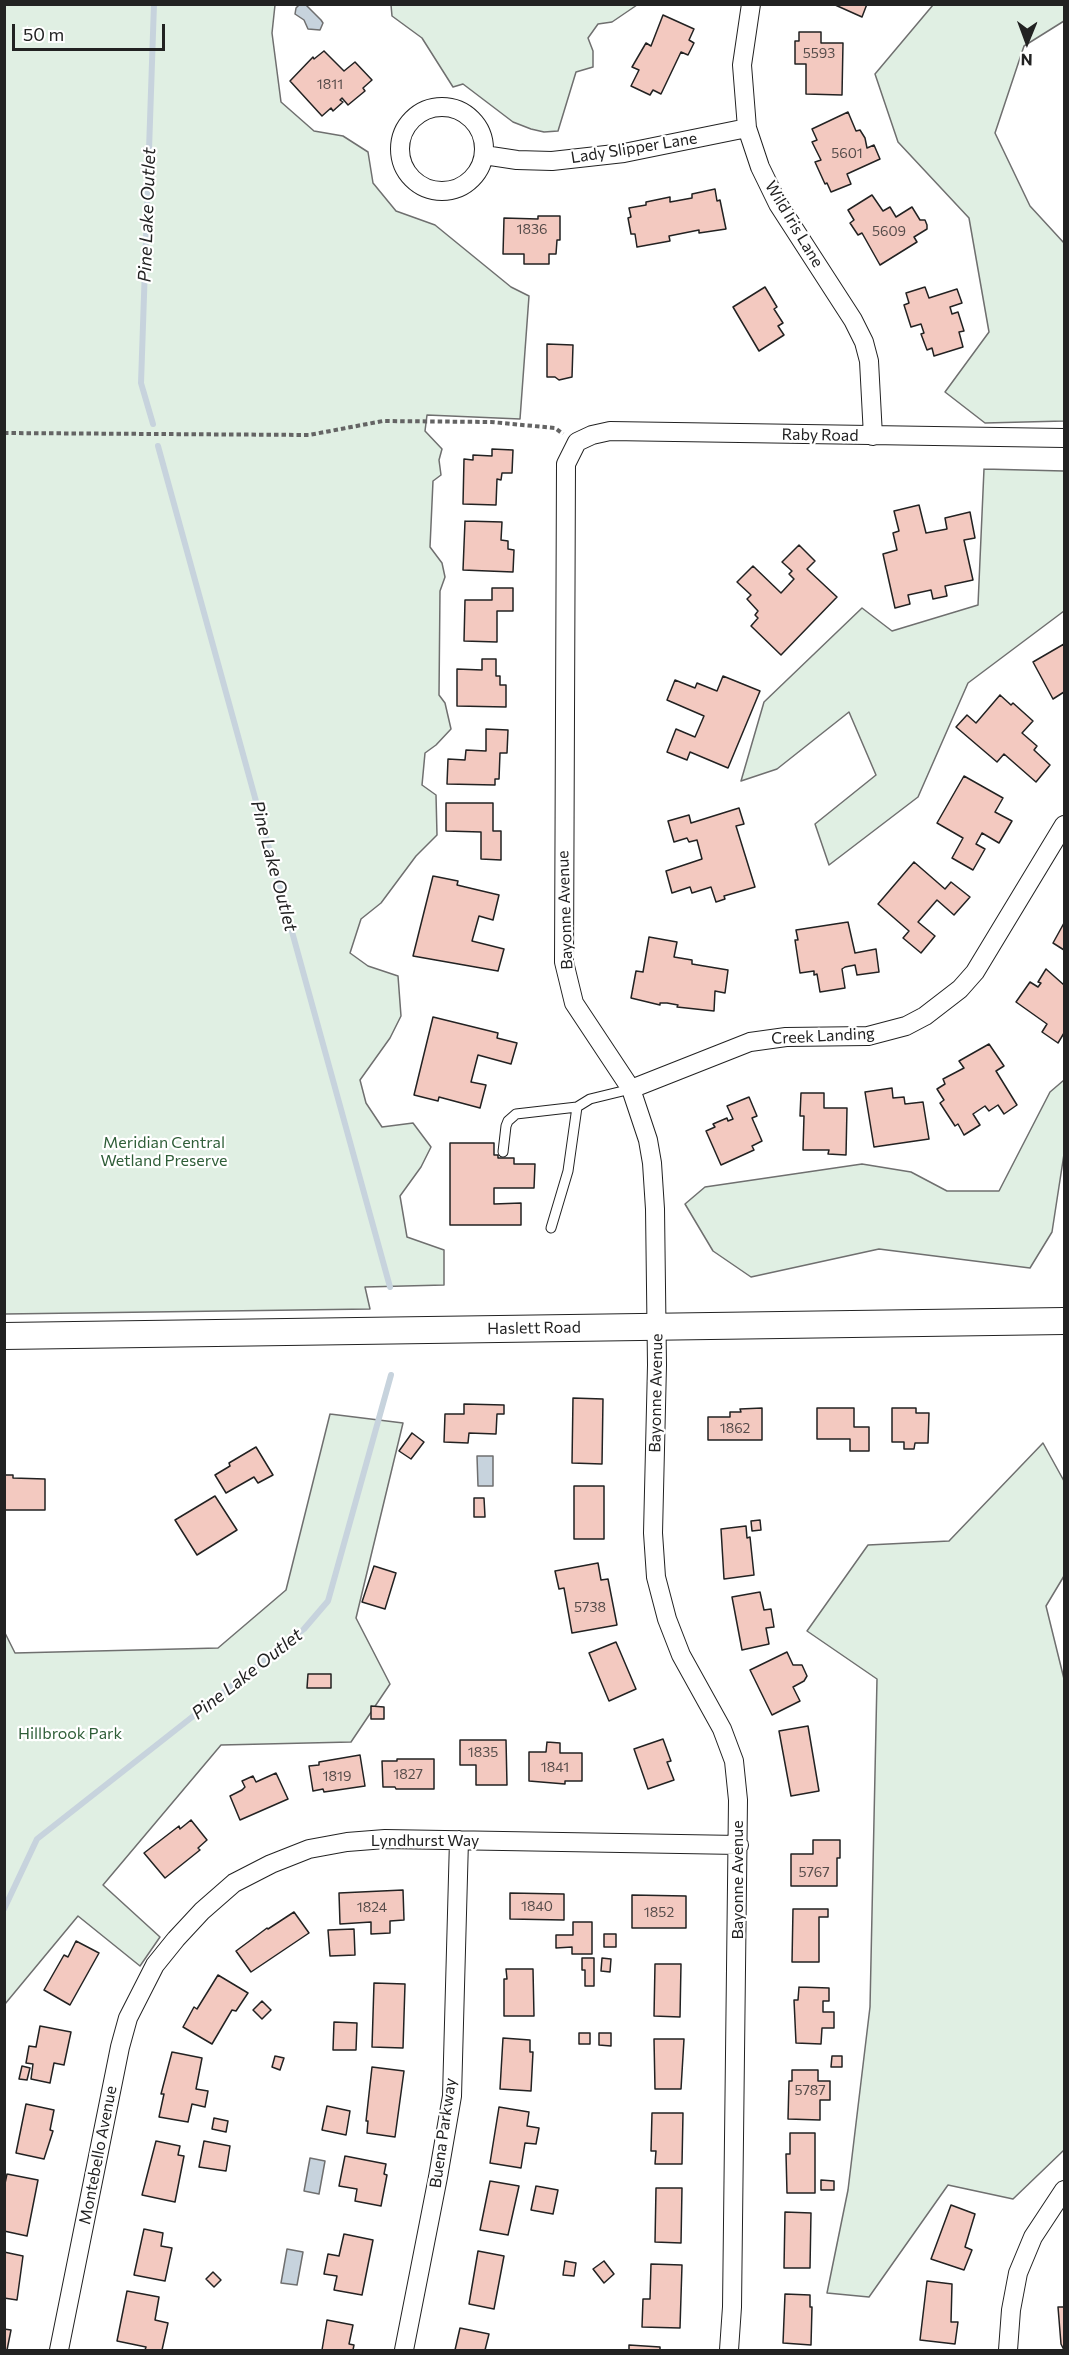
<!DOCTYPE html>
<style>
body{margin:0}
#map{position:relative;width:1069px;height:2355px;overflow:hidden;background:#fff;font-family:Commissioner,sans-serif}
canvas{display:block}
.frame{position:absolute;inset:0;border:6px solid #222;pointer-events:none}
.north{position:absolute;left:997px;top:12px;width:60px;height:60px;-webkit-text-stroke:4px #fff;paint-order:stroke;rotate:181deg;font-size:16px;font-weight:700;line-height:24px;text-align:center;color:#222}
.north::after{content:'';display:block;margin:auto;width:21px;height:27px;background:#222;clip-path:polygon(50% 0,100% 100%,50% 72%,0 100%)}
.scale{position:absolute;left:12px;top:24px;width:153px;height:27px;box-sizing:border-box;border:3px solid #222;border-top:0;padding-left:8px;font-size:18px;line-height:21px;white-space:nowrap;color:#222;-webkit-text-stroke:4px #fff;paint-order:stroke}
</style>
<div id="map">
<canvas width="1069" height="2355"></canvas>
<div class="frame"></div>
<div class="north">N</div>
<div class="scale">50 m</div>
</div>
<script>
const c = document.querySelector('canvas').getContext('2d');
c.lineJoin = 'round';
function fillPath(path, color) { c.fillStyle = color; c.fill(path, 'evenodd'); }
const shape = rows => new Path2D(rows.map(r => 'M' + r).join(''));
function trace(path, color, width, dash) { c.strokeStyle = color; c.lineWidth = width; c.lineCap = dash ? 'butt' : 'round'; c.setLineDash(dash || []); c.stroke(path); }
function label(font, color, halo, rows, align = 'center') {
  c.font = font + ' Commissioner,sans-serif'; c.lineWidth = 4.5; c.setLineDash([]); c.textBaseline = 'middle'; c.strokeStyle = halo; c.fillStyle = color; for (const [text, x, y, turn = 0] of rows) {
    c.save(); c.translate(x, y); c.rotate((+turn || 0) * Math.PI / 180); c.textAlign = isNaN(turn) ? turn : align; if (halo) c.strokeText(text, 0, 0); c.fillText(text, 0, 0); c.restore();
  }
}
const green = shape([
 [4,5,275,5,272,33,281,102,314,131,343,136,368,152,373,183,396,211,435,225,511,287,529,296,520,419,427,415,425,431,442,449,439,460,441,475,433,481,430,547,442,563,445,577,440,591,439,695,445,703,451,729,436,745,425,753,422,785,436,795,437,835,416,856,381,903,361,919,350,953,368,966,398,976,401,1016,390,1038,360,1080,366,1103,382,1127,413,1123,431,1147,421,1167,400,1196,407,1237,444,1250,444,1285,365,1287,370,1309,5,1314,4,5],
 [391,5,391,4,637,5,612,22,598,24,588,38,593,51,593,67,576,72,558,131,544,132,531,129,513,122,463,84,453,87,422,38,392,16,391,5],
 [933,5,1064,5,1064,21,1024,46,995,133,1030,206,1064,243,1064,421,985,423,945,392,989,332,969,218,898,142,875,74,933,5],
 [984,469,1064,471,1064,611,968,683,918,797,829,865,815,824,876,775,849,712,777,769,741,781,764,702,862,608,892,631,978,605,984,469],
 [1064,1080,1064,1154,1052,1232,1030,1268,879,1249,751,1277,713,1251,685,1204,705,1187,862,1164,911,1172,947,1191,999,1191,1050,1092,1064,1080],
 [330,1414,403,1423,356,1618,390,1684,351,1742,221,1745,103,1885,160,1937,140,1966,78,1916,5,2004,4,1631,15,1653,218,1648,286,1590,330,1414],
 [1043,1443,1064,1481,1064,1576,1046,1606,1064,1679,1064,2150,1013,2199,948,2185,869,2297,827,2293,848,2190,870,2007,877,1679,807,1631,868,1545,949,1541,1043,1443]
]);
const water = shape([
 [299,5,306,5,321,20,323,23,320,30,308,29,304,20,295,14,296,8,299,5],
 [477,1456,493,1456,493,1486,478,1486,477,1456],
 [310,2158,325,2161,319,2194,304,2191,310,2158],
 [287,2249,303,2252,297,2285,281,2283,287,2249]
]);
const stream = shape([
 [153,424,141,383,154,4],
 [158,446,390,1287],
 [4,1909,37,1839,304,1629,328,1601,391,1375]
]);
const building = shape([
 [833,4,867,4,862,17,833,4],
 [663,15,694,29,689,40,694,43,688,55,681,52,661,94,653,90,650,95,631,86,639,70,632,67,646,43,651,46,663,15],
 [799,32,821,32,821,43,843,43,842,95,806,94,806,64,795,64,795,41,799,41,799,32],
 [324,51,344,71,355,62,372,80,363,88,365,91,348,105,342,98,340,100,343,102,333,111,331,108,322,116,290,81,313,57,314,59,324,51],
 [848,112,856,131,860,130,865,138,867,148,874,145,880,159,847,174,851,184,831,192,827,183,825,184,815,162,821,160,812,142,817,140,812,129,848,112],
 [715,189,717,201,720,200,726,229,699,233,699,230,669,236,670,241,637,247,635,234,631,234,628,218,631,217,629,208,646,205,646,202,670,197,670,202,692,198,692,194,715,189],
 [872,195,883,211,890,207,896,217,912,207,920,220,925,220,927,225,927,229,914,237,917,242,880,265,862,233,858,235,850,223,854,220,848,210,872,195],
 [538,216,560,216,560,240,557,240,556,254,549,254,549,264,524,264,524,254,503,254,504,218,538,219,538,216],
 [765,287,777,307,774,309,783,323,778,326,784,335,759,351,733,307,765,287],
 [925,287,929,298,957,289,962,303,950,307,952,314,958,312,964,331,959,332,963,347,934,356,932,348,927,350,921,334,924,333,921,324,911,327,904,305,909,303,906,293,925,287],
 [547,344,573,345,572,377,559,380,555,377,547,377,547,344],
 [492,449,513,450,512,473,502,473,501,480,497,479,496,505,463,504,464,459,473,460,473,455,492,456,492,449],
 [919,505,926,533,947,529,945,518,970,512,975,538,964,540,973,580,945,586,947,596,933,599,931,590,908,595,910,604,895,608,883,554,897,550,893,533,899,531,894,511,919,505],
 [465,521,502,522,501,540,508,541,508,549,514,550,513,572,463,570,465,521],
 [799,545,815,561,807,569,837,597,781,655,751,626,758,618,755,615,758,611,747,599,751,595,737,582,753,566,781,593,794,579,789,574,792,571,782,562,799,545],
 [492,588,513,588,513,611,497,611,497,642,464,641,465,600,492,600,492,588],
 [1064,644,1064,692,1053,699,1033,662,1064,644],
 [482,659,496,659,496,676,500,676,500,685,506,685,506,707,457,706,457,669,482,670,482,659],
 [723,676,760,691,728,768,690,752,687,760,667,752,676,729,695,737,704,716,667,700,675,680,695,688,697,683,717,691,723,676],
 [1000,695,1011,705,1013,703,1033,721,1022,733,1037,746,1034,750,1050,765,1036,782,1004,754,997,762,956,727,967,715,976,723,1000,695],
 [486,729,508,730,507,753,500,753,499,779,495,779,495,785,447,784,448,759,465,760,466,750,486,751,486,729],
 [964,776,1003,798,995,812,1012,821,999,843,982,833,976,844,985,849,973,870,952,858,963,838,937,823,964,776],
 [446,803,493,803,493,831,501,831,501,860,481,859,481,832,446,831,446,803],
 [739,808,744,824,736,826,755,887,724,896,725,899,716,902,711,887,692,893,690,887,672,893,666,871,702,859,697,840,689,842,687,838,674,842,668,821,689,815,691,823,739,808],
 [914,862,945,889,951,882,970,897,954,915,937,900,918,922,935,936,921,953,903,938,909,931,878,904,914,862],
 [433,876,458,881,457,885,499,895,493,920,479,916,472,941,504,949,498,971,413,956,433,876],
 [848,922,855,953,876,949,879,972,857,975,855,965,845,967,842,969,845,988,820,992,817,974,814,975,814,971,800,973,795,940,798,940,796,930,848,922],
 [1064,923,1064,950,1053,943,1064,923],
 [649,937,677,942,674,957,692,960,692,964,728,970,725,993,715,991,714,1011,677,1007,678,1005,667,1003,660,1003,660,1005,631,998,636,971,643,972,649,937],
 [1046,969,1064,985,1064,1033,1058,1043,1042,1032,1047,1024,1016,1002,1030,982,1038,987,1041,983,1038,982,1046,969],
 [433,1017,498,1033,497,1038,517,1043,511,1064,478,1055,471,1082,486,1085,480,1108,439,1097,438,1101,414,1095,433,1017],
 [989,1044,1004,1066,996,1071,1017,1105,1004,1114,998,1105,989,1111,985,1106,973,1114,980,1125,964,1135,958,1124,955,1126,940,1103,944,1100,937,1089,945,1084,943,1079,964,1068,959,1061,989,1044],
 [892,1088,893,1098,904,1097,905,1104,923,1102,929,1139,874,1147,865,1092,892,1088],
 [801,1093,824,1093,824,1108,847,1108,846,1155,828,1154,829,1150,803,1150,804,1116,800,1116,801,1093],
 [749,1097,757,1116,752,1118,762,1141,752,1146,754,1150,721,1165,706,1131,715,1127,713,1124,727,1118,728,1121,733,1119,727,1106,749,1097],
 [450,1143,494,1143,494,1155,498,1155,498,1158,514,1158,514,1164,535,1164,534,1188,494,1188,494,1204,521,1203,521,1225,450,1225,450,1143],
 [573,1398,603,1399,602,1464,572,1463,573,1398],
 [464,1404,504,1405,504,1414,497,1414,496,1434,469,1433,468,1443,444,1442,445,1414,464,1414,464,1404],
 [762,1408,762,1440,708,1440,708,1417,730,1417,730,1412,741,1412,740,1409,762,1408],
 [817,1408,854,1408,854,1427,869,1427,869,1451,850,1451,850,1439,817,1439,817,1408],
 [892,1408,916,1408,916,1413,929,1413,928,1443,915,1443,914,1449,904,1449,904,1442,892,1442,892,1408],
 [412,1433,424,1442,411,1459,399,1451,412,1433],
 [256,1447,273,1475,258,1483,254,1477,226,1493,215,1475,230,1466,229,1463,256,1447],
 [4,1475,13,1475,13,1478,45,1479,45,1510,4,1510,4,1475],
 [574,1486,604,1486,604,1539,574,1539,574,1486],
 [215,1496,237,1530,197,1555,175,1520,215,1496],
 [474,1498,484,1498,485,1517,474,1517,474,1498],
 [760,1520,761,1530,752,1531,751,1521,760,1520],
 [746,1526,747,1538,750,1537,754,1575,724,1579,721,1529,746,1526],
 [598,1563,601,1580,608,1579,617,1625,572,1633,564,1588,559,1589,555,1571,598,1563],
 [374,1566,396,1573,385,1609,362,1602,374,1566],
 [760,1592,764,1610,771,1609,774,1627,766,1628,769,1644,742,1650,732,1597,760,1592],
 [616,1642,636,1689,609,1701,589,1653,616,1642],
 [787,1652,793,1665,802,1665,807,1676,804,1681,793,1687,800,1701,772,1715,750,1670,787,1652],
 [308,1674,331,1674,331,1688,307,1688,308,1674],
 [371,1706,384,1707,384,1719,371,1719,371,1706],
 [808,1726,819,1791,791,1796,779,1731,808,1726],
 [663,1739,671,1761,667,1762,674,1780,648,1789,634,1749,663,1739],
 [460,1740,506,1740,507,1785,476,1785,476,1765,460,1765,460,1740],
 [547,1742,560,1743,560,1753,582,1753,582,1781,565,1781,565,1784,529,1781,529,1752,546,1752,547,1742],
 [360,1755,365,1786,324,1792,323,1789,313,1791,309,1766,319,1765,319,1762,360,1755],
 [397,1759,434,1759,434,1789,396,1789,395,1787,383,1787,382,1761,397,1761,397,1759],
 [276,1773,288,1799,240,1820,230,1796,242,1790,245,1787,242,1781,253,1776,256,1782,276,1773],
 [191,1820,207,1840,198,1848,200,1850,165,1878,144,1853,179,1826,180,1829,191,1820],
 [813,1840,840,1840,840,1858,837,1858,837,1886,791,1886,791,1854,813,1854,813,1840],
 [403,1890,404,1920,390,1921,390,1933,371,1934,371,1922,340,1924,339,1893,403,1890],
 [510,1893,564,1894,564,1920,510,1919,510,1893],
 [632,1895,686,1896,686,1928,632,1928,632,1895],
 [793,1909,828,1909,828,1917,819,1917,819,1962,792,1962,793,1909],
 [294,1912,309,1933,251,1972,236,1951,267,1928,268,1929,294,1912],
 [573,1922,592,1922,592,1954,572,1954,572,1947,556,1948,556,1935,573,1935,573,1922],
 [354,1929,355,1955,330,1956,328,1930,354,1929],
 [604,1934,616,1934,616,1947,604,1947,604,1934],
 [76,1941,99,1953,70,2005,44,1990,64,1955,68,1957,76,1941],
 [582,1958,594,1958,594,1986,585,1986,585,1970,582,1970,582,1958],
 [602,1958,611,1959,610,1972,601,1971,602,1958],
 [655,1964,681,1964,680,2017,654,2016,655,1964],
 [506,1969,533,1969,534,2016,504,2016,504,1979,507,1979,506,1969],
 [218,1975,248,1993,236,2011,232,2010,212,2044,183,2027,194,2007,197,2009,218,1975],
 [374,1983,405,1984,403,2048,372,2047,374,1983],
 [799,1987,829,1988,829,2001,823,2001,823,2012,834,2012,834,2028,822,2028,821,2044,796,2043,794,2000,798,2000,799,1987],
 [262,2001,271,2010,262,2019,253,2010,262,2001],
 [334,2022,357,2023,356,2050,333,2050,334,2022],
 [40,2026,71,2032,64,2065,54,2063,50,2083,31,2079,33,2064,26,2063,29,2046,36,2047,40,2026],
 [579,2033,590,2033,590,2044,579,2044,579,2033],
 [599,2033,611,2033,611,2046,599,2045,599,2033],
 [503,2038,530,2040,530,2052,533,2052,531,2091,500,2089,503,2038],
 [654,2039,684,2039,681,2089,655,2089,654,2039],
 [172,2052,202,2058,196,2089,208,2091,205,2107,192,2104,188,2122,159,2117,164,2094,161,2094,172,2052],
 [275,2056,284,2058,280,2070,272,2067,275,2056],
 [832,2056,842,2056,842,2067,831,2067,832,2056],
 [22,2066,30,2068,27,2080,19,2079,22,2066],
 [372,2067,404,2071,395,2137,367,2133,368,2121,366,2121,372,2067],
 [792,2070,818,2070,818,2081,830,2081,830,2100,820,2100,820,2120,788,2119,789,2081,792,2081,792,2070],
 [26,2104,54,2110,50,2130,53,2131,44,2159,16,2153,26,2104],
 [327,2106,350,2111,346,2135,322,2130,327,2106],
 [499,2107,529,2112,527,2126,539,2128,536,2144,525,2143,521,2168,490,2163,499,2107],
 [652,2113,683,2113,682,2164,655,2164,656,2151,651,2151,652,2113],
 [214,2118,228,2121,226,2132,212,2129,214,2118],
 [790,2133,815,2133,815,2193,787,2193,786,2154,790,2154,790,2133],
 [156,2141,180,2146,178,2155,184,2156,175,2202,142,2195,156,2141],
 [204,2141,230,2146,226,2171,199,2167,204,2141],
 [345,2156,386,2164,384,2174,387,2175,381,2206,355,2201,357,2189,339,2186,345,2156],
 [7,2174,38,2180,27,2236,4,2231,4,2188,7,2174],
 [821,2180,834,2181,834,2190,821,2190,821,2180],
 [490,2181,519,2186,508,2235,480,2230,490,2181],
 [536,2186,558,2190,553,2214,531,2210,536,2186],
 [656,2188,682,2188,681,2243,655,2242,656,2188],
 [951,2205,975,2214,965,2247,972,2250,964,2270,931,2259,951,2205],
 [785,2212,811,2213,810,2268,784,2268,785,2212],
 [144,2229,163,2233,161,2246,172,2248,165,2281,134,2275,144,2229],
 [344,2234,373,2240,362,2295,334,2290,337,2276,324,2274,328,2254,339,2256,344,2234],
 [478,2251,504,2256,494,2309,469,2304,478,2251],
 [4,2252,23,2256,17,2300,4,2298,4,2252],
 [565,2261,576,2263,574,2276,563,2275,565,2261],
 [604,2261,614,2274,604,2283,593,2269,604,2261],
 [651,2264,682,2265,680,2328,642,2327,643,2299,650,2299,651,2264],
 [213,2272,221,2280,214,2287,206,2279,213,2272],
 [927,2281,952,2284,951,2322,958,2322,955,2344,920,2340,927,2281],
 [127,2291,159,2297,155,2320,168,2323,162,2350,145,2350,146,2347,117,2341,127,2291],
 [785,2294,810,2295,810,2307,812,2307,811,2345,783,2343,785,2294],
 [1058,2307,1064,2307,1064,2350,1061,2344,1058,2307],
 [327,2320,353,2325,349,2344,354,2345,353,2350,322,2350,327,2320],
 [460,2328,489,2334,485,2350,455,2350,460,2328],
 [4,2329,11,2330,7,2350,4,2350,4,2329],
 [629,2345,660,2347,660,2350,629,2350,629,2345]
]);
const path = shape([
 [4,433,309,435,383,421,491,422,555,428,563,434]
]);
const lane = shape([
 [503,1152,506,1126,508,1121,516,1114,577,1107],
 [551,1228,568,1171,577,1107,590,1099,631,1089]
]);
const street = shape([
 [751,4,742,65,747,128,760,167,778,204,853,320,864,342,869,361,873,436],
 '400 149a42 42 0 1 1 84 0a42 42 0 1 1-84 0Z',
 [484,155,517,160,552,161,624,153,747,128],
 [631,1089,750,1042,786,1037,868,1036,906,1026,925,1016,960,989,975,972,1064,825],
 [59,2350,120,2047,128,2018,155,1965,176,1939,202,1911,234,1883,271,1864,309,1849,347,1842,385,1839,739,1845],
 [404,2350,438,2177,452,2096,459,1840],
 [729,2350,732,2307,738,1800,734,1761,722,1729,681,1655,667,1619,656,1577,653,1533,657,1365,655,1209,652,1163,648,1140,631,1089,574,1003,564,962,566,464,577,442,592,435,610,431,1064,438],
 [1008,2350,1011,2310,1018,2273,1033,2237,1064,2190]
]);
const secondary = shape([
 [4,1336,1064,1321]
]);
const numberNames = [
 ["5593",819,53],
 ["1811",330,84],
 ["5601",847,153],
 ["1836",532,229],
 ["5609",889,231],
 ["1862",735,1428],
 ["5738",590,1607],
 ["1835",483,1752],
 ["1841",555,1767],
 ["1827",408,1774],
 ["1819",337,1776],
 ["5767",814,1872],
 ["1840",537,1906],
 ["1824",372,1907],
 ["1852",659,1912],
 ["5787",810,2090]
];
const streetNames = [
 ["Lady Slipper Lane",634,148,-9],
 ["Wild Iris Lane",794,224,59],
 ["Raby Road",820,435,1],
 ["Bayonne Avenue",565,910,-92],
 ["Creek Landing",823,1036,-3],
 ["Haslett Road",534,1328,-1],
 ["Bayonne Avenue",656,1393,-89],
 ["Lyndhurst Way",425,1841],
 ["Bayonne Avenue",738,1880,-90],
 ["Buena Parkway",443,2133,-82],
 ["Montebello Avenue",98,2155,-79]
];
const parkNames = [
 ["Meridian Central",164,1143],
 ["Wetland Preserve",164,1161],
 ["Hillbrook Park",70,1734]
];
const waterNames = [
 ["Pine Lake Outlet",147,215,-88],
 ["Pine Lake Outlet",274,866,75],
 ["Pine Lake Outlet",247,1674,-38]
];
fillPath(green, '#e0efe3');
trace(green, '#6f6f6f', 1.5);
fillPath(water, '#c7d3dd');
trace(water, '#6f6f6f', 1.5);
trace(stream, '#c7d3dd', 6);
fillPath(building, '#f3c9c0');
trace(building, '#222', 1.5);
trace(lane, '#222', 11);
trace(street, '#222', 20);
trace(secondary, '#222', 28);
trace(path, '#646464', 4, [4.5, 3]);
trace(lane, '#fff', 9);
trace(street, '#fff', 18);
trace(secondary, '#fff', 26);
label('14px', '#564c4a', null, numberNames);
label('16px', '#222', '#fff', streetNames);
label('16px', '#2f5e38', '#fff', parkNames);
label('italic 18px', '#222', '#fff', waterNames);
</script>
